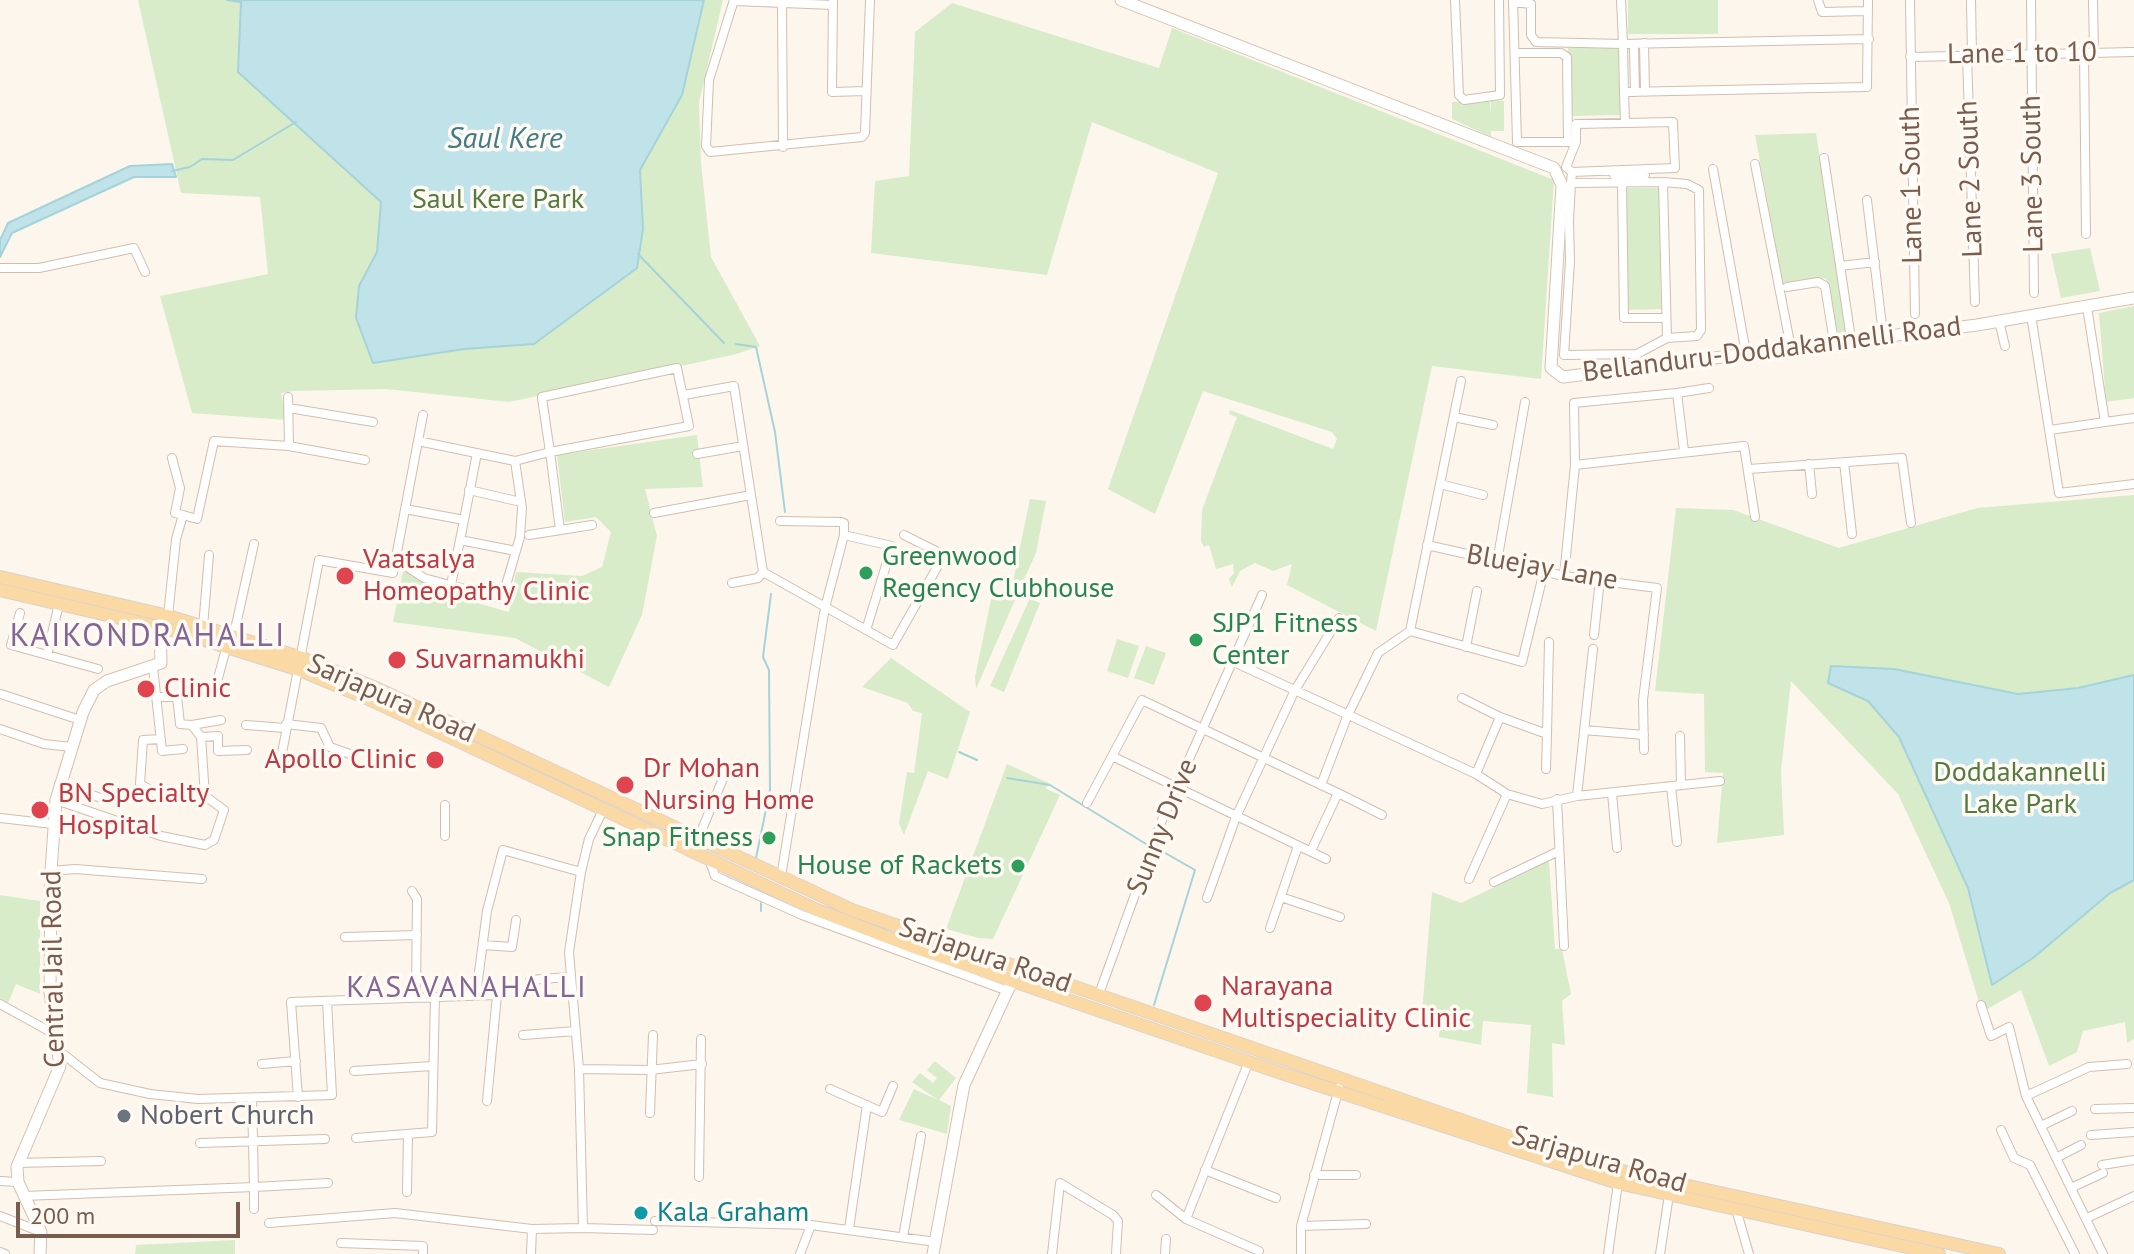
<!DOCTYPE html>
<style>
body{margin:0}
#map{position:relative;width:2134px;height:1254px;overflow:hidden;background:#fdf6ec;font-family:"PT Sans",sans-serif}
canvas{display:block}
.scale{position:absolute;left:16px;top:1202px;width:224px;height:36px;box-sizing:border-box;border:4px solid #7a5c4d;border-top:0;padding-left:10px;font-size:24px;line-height:28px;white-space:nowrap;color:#7a5c4d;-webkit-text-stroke:6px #fffaf3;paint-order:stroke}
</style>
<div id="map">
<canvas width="2134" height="1254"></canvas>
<div class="scale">200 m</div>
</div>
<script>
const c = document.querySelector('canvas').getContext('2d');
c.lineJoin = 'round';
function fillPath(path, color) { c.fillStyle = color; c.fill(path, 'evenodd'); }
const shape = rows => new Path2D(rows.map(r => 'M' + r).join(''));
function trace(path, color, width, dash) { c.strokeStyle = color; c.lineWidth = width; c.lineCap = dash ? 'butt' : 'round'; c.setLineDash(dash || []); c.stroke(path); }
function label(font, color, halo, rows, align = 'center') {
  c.font = font + ' "PT Sans",sans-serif'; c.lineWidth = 7; c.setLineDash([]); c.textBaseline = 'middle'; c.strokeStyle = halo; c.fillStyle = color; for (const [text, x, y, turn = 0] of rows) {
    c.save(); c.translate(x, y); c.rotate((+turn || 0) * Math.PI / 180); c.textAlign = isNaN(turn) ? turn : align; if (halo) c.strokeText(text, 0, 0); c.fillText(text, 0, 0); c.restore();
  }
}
const green = shape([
 [138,0,723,0,699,102,701,163,711,257,760,346,733,355,509,402,386,389,293,391,281,393,287,420,192,413,160,296,268,274,260,197,181,193],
 [1628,0,1718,0,1718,34,1628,34],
 [952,3,1159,68,1172,28,1554,180,1541,379,1432,366,1376,631,1287,585,1292,564,1273,571,1255,563,1240,571,1232,587,1229,579,1234,573,1233,564,1216,569,1209,545,1204,547,1201,541,1202,510,1237,417,1229,414,1230,410,1333,449,1337,439,1332,432,1203,391,1155,514,1108,489,1218,173,1092,122,1047,275,871,253,875,181,909,176,915,32],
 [1619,47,1620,115,1570,116,1568,48],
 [1490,101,1491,116,1491,101,1504,101,1504,131,1491,131,1491,137,1452,119,1452,102],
 [1816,133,1847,333,1835,334,1826,278,1783,284,1755,135],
 [1625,188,1659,188,1661,309,1627,310],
 [2090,248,2100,291,2061,298,2051,254],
 [2134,306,2134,398,2106,402,2099,313],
 [697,435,703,487,645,489,657,536,642,615,609,687,515,638,393,622,403,571,477,603,509,612,516,572,582,576,602,567,611,532,596,517,565,522,557,455],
 [2134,495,2134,1039,2127,1043,2125,1022,2083,1031,2077,1052,2049,1066,2021,990,1982,1012,1949,903,1898,794,1791,681,1781,771,1784,835,1717,843,1723,773,1705,772,1704,694,1655,691,1676,508,1733,510,1839,548,1977,508],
 [1030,499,1046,501,1036,553,1022,584,1013,581],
 [992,595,1015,600,976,689,975,677],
 [1030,598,1040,603,1004,692,990,686],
 [1117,639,1139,646,1128,678,1107,671],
 [1146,646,1166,653,1154,685,1134,678],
 [891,658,970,712,948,779,928,771,904,835,899,823,907,772,914,773,922,713,913,711,908,703,862,687],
 [1007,764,1051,784,1045,788,1060,795,993,939,978,938,946,929],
 [1549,861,1555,949,1562,949,1571,994,1562,1001,1565,1045,1552,1043,1553,1097,1527,1093,1531,1025,1483,1021,1481,1045,1439,1037,1440,1026,1421,1024,1432,892,1461,903],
 [0,895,40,901,40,994,16,984,8,1003,0,999],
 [935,1061,956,1078,939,1100,951,1106,947,1134,899,1120,914,1089,938,1100,912,1082,920,1073,933,1083,937,1078,927,1070],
 [235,1240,235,1254,135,1254,136,1245]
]);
const water = shape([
 [227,0,704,0,682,95,640,170,643,229,637,268,534,344,464,349,373,363,356,318,359,286,377,252,381,202,238,72,241,2,227,0],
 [172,164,176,177,134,177,12,233,0,257,0,240,8,223,130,166,172,164],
 [1831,666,1894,669,2018,694,2078,688,2134,675,2134,880,2110,893,2033,958,1992,985,1968,888,1899,737,1868,701,1828,683,1831,666]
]);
const stream = shape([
 [172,171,190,167,202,159,233,160,296,122],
 [638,254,724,343],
 [736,344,756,347,775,432,785,512],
 [959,752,977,760],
 [1007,778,1050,785,1146,844],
 [756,858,770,790,769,670,763,657,771,594],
 [761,903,761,911],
 [1154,1005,1195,870,1160,850]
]);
const street = shape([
 [734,0,709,80,706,146,710,152,862,137,865,133,870,0],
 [833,0,832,92,866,91],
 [1455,0,1459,95,1464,100,1500,95,1499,0],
 [1513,0,1517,142,1576,142],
 [1621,0,1623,44,1869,39],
 [1818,0,1822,12,1868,11],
 [1910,0,1915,314],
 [1971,0,1972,55],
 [2031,0,2034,293],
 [2093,0,2094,52],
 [734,1,833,5],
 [1513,2,1531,4,1531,35,1536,42,1623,44,1624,92,1867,87,1868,0],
 [782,4,783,147],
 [1644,43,1645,92],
 [1634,49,1635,92],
 [1515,53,1561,53,1567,57,1568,142],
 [2084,53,2086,234],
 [1967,55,1975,302],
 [1910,57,2134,52],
 [1624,92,1625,123],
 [1824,158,1851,339],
 [1755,164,1791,348],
 [1713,169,1746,353],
 [1614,175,1645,175],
 [1663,182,1667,338],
 [1571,183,1663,182,1687,184,1699,190,1701,330,1697,336,1667,338,1637,354,1564,355,1570,261,1569,221,1571,183,1572,172,1566,167,1576,142,1576,124,1673,122,1675,168,1572,172],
 [1622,184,1624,318,1665,318],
 [1867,200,1883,334],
 [1840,266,1875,262],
 [0,268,39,268,134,248,145,272],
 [1787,287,1818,282,1825,286,1834,342],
 [2087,307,2105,422,2134,418],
 [2031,315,2059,493,2134,484],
 [1999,321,2005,346],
 [1677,393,1709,388],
 [684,395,734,386,763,572,893,645,944,555,904,535],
 [288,397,289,446],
 [289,408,373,422],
 [1454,417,1493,425],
 [2050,430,2105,422],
 [418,441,423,415],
 [697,454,743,446],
 [172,458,180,488,175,513,183,515],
 [1844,462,1852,534],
 [1809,464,1812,494],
 [1575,465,1744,446,1755,517],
 [1749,469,1902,458,1911,523],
 [1440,484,1483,495],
 [469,490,521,502],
 [405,509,464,520,477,453],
 [654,513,751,495],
 [780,521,841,522,844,523,844,535],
 [529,535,592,525],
 [460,540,516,551],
 [1427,545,1564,576,1657,588,1643,700,1644,750],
 [395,559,424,578,502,599,520,537,522,508,515,461],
 [1497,562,1525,402],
 [1564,576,1575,465,1574,403,1677,393,1684,451],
 [732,583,758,578,763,572],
 [451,585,464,520],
 [825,608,844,535,892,546,866,630],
 [20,613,11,645,98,669],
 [168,616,176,539,183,515,197,519,214,441,289,446,365,460],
 [203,627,209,555],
 [1410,631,1461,381],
 [234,634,254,544],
 [1594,635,1600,579],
 [1466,647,1477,591],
 [47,655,59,604],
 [1234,662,1476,774,1507,794,1542,804,1577,796,1720,781],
 [153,667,162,751,183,749],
 [214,693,227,645],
 [1,694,80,720],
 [1462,698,1500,717,1476,774],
 [1500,717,1547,734,1549,642],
 [286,724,321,728,330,747,353,755],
 [192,725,221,720],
 [246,725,285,728],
 [0,729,44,744,71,747],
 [1584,730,1644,735],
 [1680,736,1681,784],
 [201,737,218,736,218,751,247,750],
 [161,739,143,740,140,784,156,793,205,796],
 [282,753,319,560,393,573,418,441,515,461,550,452,689,426,677,368,542,397,542,398,550,452,560,530],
 [1114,757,1326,859],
 [1546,769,1547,734],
 [59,784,101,798],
 [1671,786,1677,842],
 [1338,793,1382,815],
 [1612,793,1617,848],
 [1577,796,1593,649],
 [1557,799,1564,946],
 [56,800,161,836,205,845,214,840,224,810,205,796,201,737,192,725,180,724,177,697,158,697],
 [1087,803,1142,700,1321,785],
 [0,818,53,824],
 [445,836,445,805],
 [698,839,727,769],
 [1311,851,1338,793,1321,785,1347,717,1378,653,1410,631,1522,662,1544,571],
 [709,859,715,876,802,915,1008,991],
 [51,871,75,869,202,879],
 [781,877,824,613],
 [1469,879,1507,794],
 [1494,882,1559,851],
 [412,891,417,899,416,997],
 [1281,897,1340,917],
 [1207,898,1236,817,1295,690,1339,618],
 [1270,928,1298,846],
 [345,937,417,935],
 [483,945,512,947,516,920],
 [530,980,568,977],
 [1099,994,1162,820,1262,595],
 [476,995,487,911,503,850,581,872],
 [0,1004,56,1035],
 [1981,1005,1991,1036,2009,1027,2026,1096,2103,1254],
 [523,1035,576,1031],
 [58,1050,100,1083,150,1094,198,1099,332,1095,327,1001],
 [262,1064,296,1061],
 [579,1069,650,1070,702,1064],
 [354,1071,432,1066],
 [830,1089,882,1112,893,1086],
 [2026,1096,2089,1067,2127,1064],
 [298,1097,291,1002,497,995,487,1101],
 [2095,1109,2134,1108],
 [650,1113,653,1035],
 [2041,1126,2072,1111],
 [2001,1130,2014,1158,2030,1165,2075,1254],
 [2091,1135,2134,1132],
 [356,1138,432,1132,435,997],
 [200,1143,325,1139],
 [2056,1158,2081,1145],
 [17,1163,101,1161],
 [2102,1165,2134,1160],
 [1205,1170,1276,1198],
 [1314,1175,1356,1175],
 [699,1177,701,1039],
 [0,1181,18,1182],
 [2071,1188,2103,1173],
 [407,1192,408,1134],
 [1156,1195,1186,1219,1259,1251],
 [24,1196,254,1187,252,1098],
 [254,1209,254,1187,328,1183],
 [1736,1209,1749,1254],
 [0,1216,41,1232],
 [2087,1218,2134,1196],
 [1186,1219,1249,1061],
 [655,1221,811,1225],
 [269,1223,395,1213,532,1229,583,1228,579,1069,569,952,581,872,589,839,603,810],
 [1301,1226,1366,1224],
 [583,1228,653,1230],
 [849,1229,867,1105],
 [903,1237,921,1136],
 [341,1243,423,1246,423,1254],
 [0,1252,5,1254],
 [531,1254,532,1229],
 [800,1254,811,1225,936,1242],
 [1052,1254,1060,1183,1113,1215,1118,1221,1116,1254],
 [1165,1254,1166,1239],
 [1301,1254,1301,1226,1339,1088],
 [1608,1254,1618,1183],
 [1660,1254,1669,1195]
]);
const secondary = shape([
 [1121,0,1554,168,1562,185,1551,368,1563,377,1977,325,2134,298],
 [40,1254,41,1232,18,1182,17,1167,60,1066,50,992,51,871,56,800,83,712,94,690,107,681,161,663,160,627],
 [933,1254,964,1085,1013,979]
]);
const primary = shape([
 [0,577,168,616,302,658,376,688,852,910,1516,1139,1629,1173,1999,1254],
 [0,590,176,631,300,670,371,700,817,910,908,945,1281,1073,1618,1183,1939,1254]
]);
const markers = [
 [866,573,8,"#2e9e5b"],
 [345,576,10,"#e0444e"],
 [1196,640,8,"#2e9e5b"],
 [397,660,10,"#e0444e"],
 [146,689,10,"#e0444e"],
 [435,760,10,"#e0444e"],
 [625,785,10,"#e0444e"],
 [40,810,10,"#e0444e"],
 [769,838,8,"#2e9e5b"],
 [1018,866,8,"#2e9e5b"],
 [1203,1003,10,"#e0444e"],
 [124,1116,8,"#6b7280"],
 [641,1213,8,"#0f9aa8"]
];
const streetNames = [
 ["Lane 1 to 10",2022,54,-1],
 ["Lane 3 South",2033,174,-91],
 ["Lane 2 South",1971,179,-92],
 ["Lane 1 South",1912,185,-91],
 ["Bellanduru-Doddakannelli Road",1772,350,-7],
 ["Bluejay Lane",1542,568,10],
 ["Sarjapura Road",391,699,24],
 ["Sunny Drive",1163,827,-68],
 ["Sarjapura Road",985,956,19],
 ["Central Jail Road",54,969,-91],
 ["Sarjapura Road",1599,1160,16]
];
const parkNames = [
 ["Saul Kere Park",498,200],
 ["Doddakannelli",2020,773],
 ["Lake Park",2020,805]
];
const leisureNames = [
 ["Greenwood",882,557],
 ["Regency Clubhouse",882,589],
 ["SJP1 Fitness",1212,624],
 ["Center",1212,656],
 ["Snap Fitness",753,838,"right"],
 ["House of Rackets",1002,866,"right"]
];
const healthNames = [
 ["Vaatsalya",363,560],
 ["Homeopathy Clinic",363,592],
 ["Suvarnamukhi",415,660],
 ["Clinic",164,689],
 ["Apollo Clinic",417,760,"right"],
 ["Dr Mohan",643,769],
 ["Nursing Home",643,801],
 ["BN Specialty",58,794],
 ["Hospital",58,826],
 ["Narayana",1221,987],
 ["Multispeciality Clinic",1221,1019]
];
const worshipNames = [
 ["Nobert Church",140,1116]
];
const cultureNames = [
 ["Kala Graham",657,1213]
];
const waterNames = [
 ["Saul Kere",505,139]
];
const neighbourhoodNames = [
 ["KASAVANAHALLI",467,988]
];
const quarterNames = [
 ["KAIKONDRAHALLI",148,637]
];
fillPath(green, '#d8ecc9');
fillPath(water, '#bfe3e8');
trace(water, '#a5d3da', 2);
trace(stream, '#a5d3da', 2);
trace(street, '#d1beb0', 10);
trace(secondary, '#d6c0b0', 13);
trace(primary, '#dad1cd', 14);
trace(street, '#fff', 8);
trace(secondary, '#fff', 11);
trace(primary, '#fbd9a5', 12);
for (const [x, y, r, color] of markers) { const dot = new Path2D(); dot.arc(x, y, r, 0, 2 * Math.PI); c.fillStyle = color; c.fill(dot); trace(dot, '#fffaf3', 3); }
label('28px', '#7a5c4d', '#fffaf3', streetNames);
label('28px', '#537a41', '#fffaf3', parkNames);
label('28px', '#27864d', '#fffaf3', leisureNames, 'left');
label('28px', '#be3a42', '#fffaf3', healthNames, 'left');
label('28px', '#5b616d', '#fffaf3', worshipNames, 'left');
label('28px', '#0d838f', '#fffaf3', cultureNames, 'left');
label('italic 30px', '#437c86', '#fffaf3', waterNames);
c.letterSpacing = '2px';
label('30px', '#846695', '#fffaf3', neighbourhoodNames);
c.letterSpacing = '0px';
c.letterSpacing = '2px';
label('32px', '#846695', '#fffaf3', quarterNames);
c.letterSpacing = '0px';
</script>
